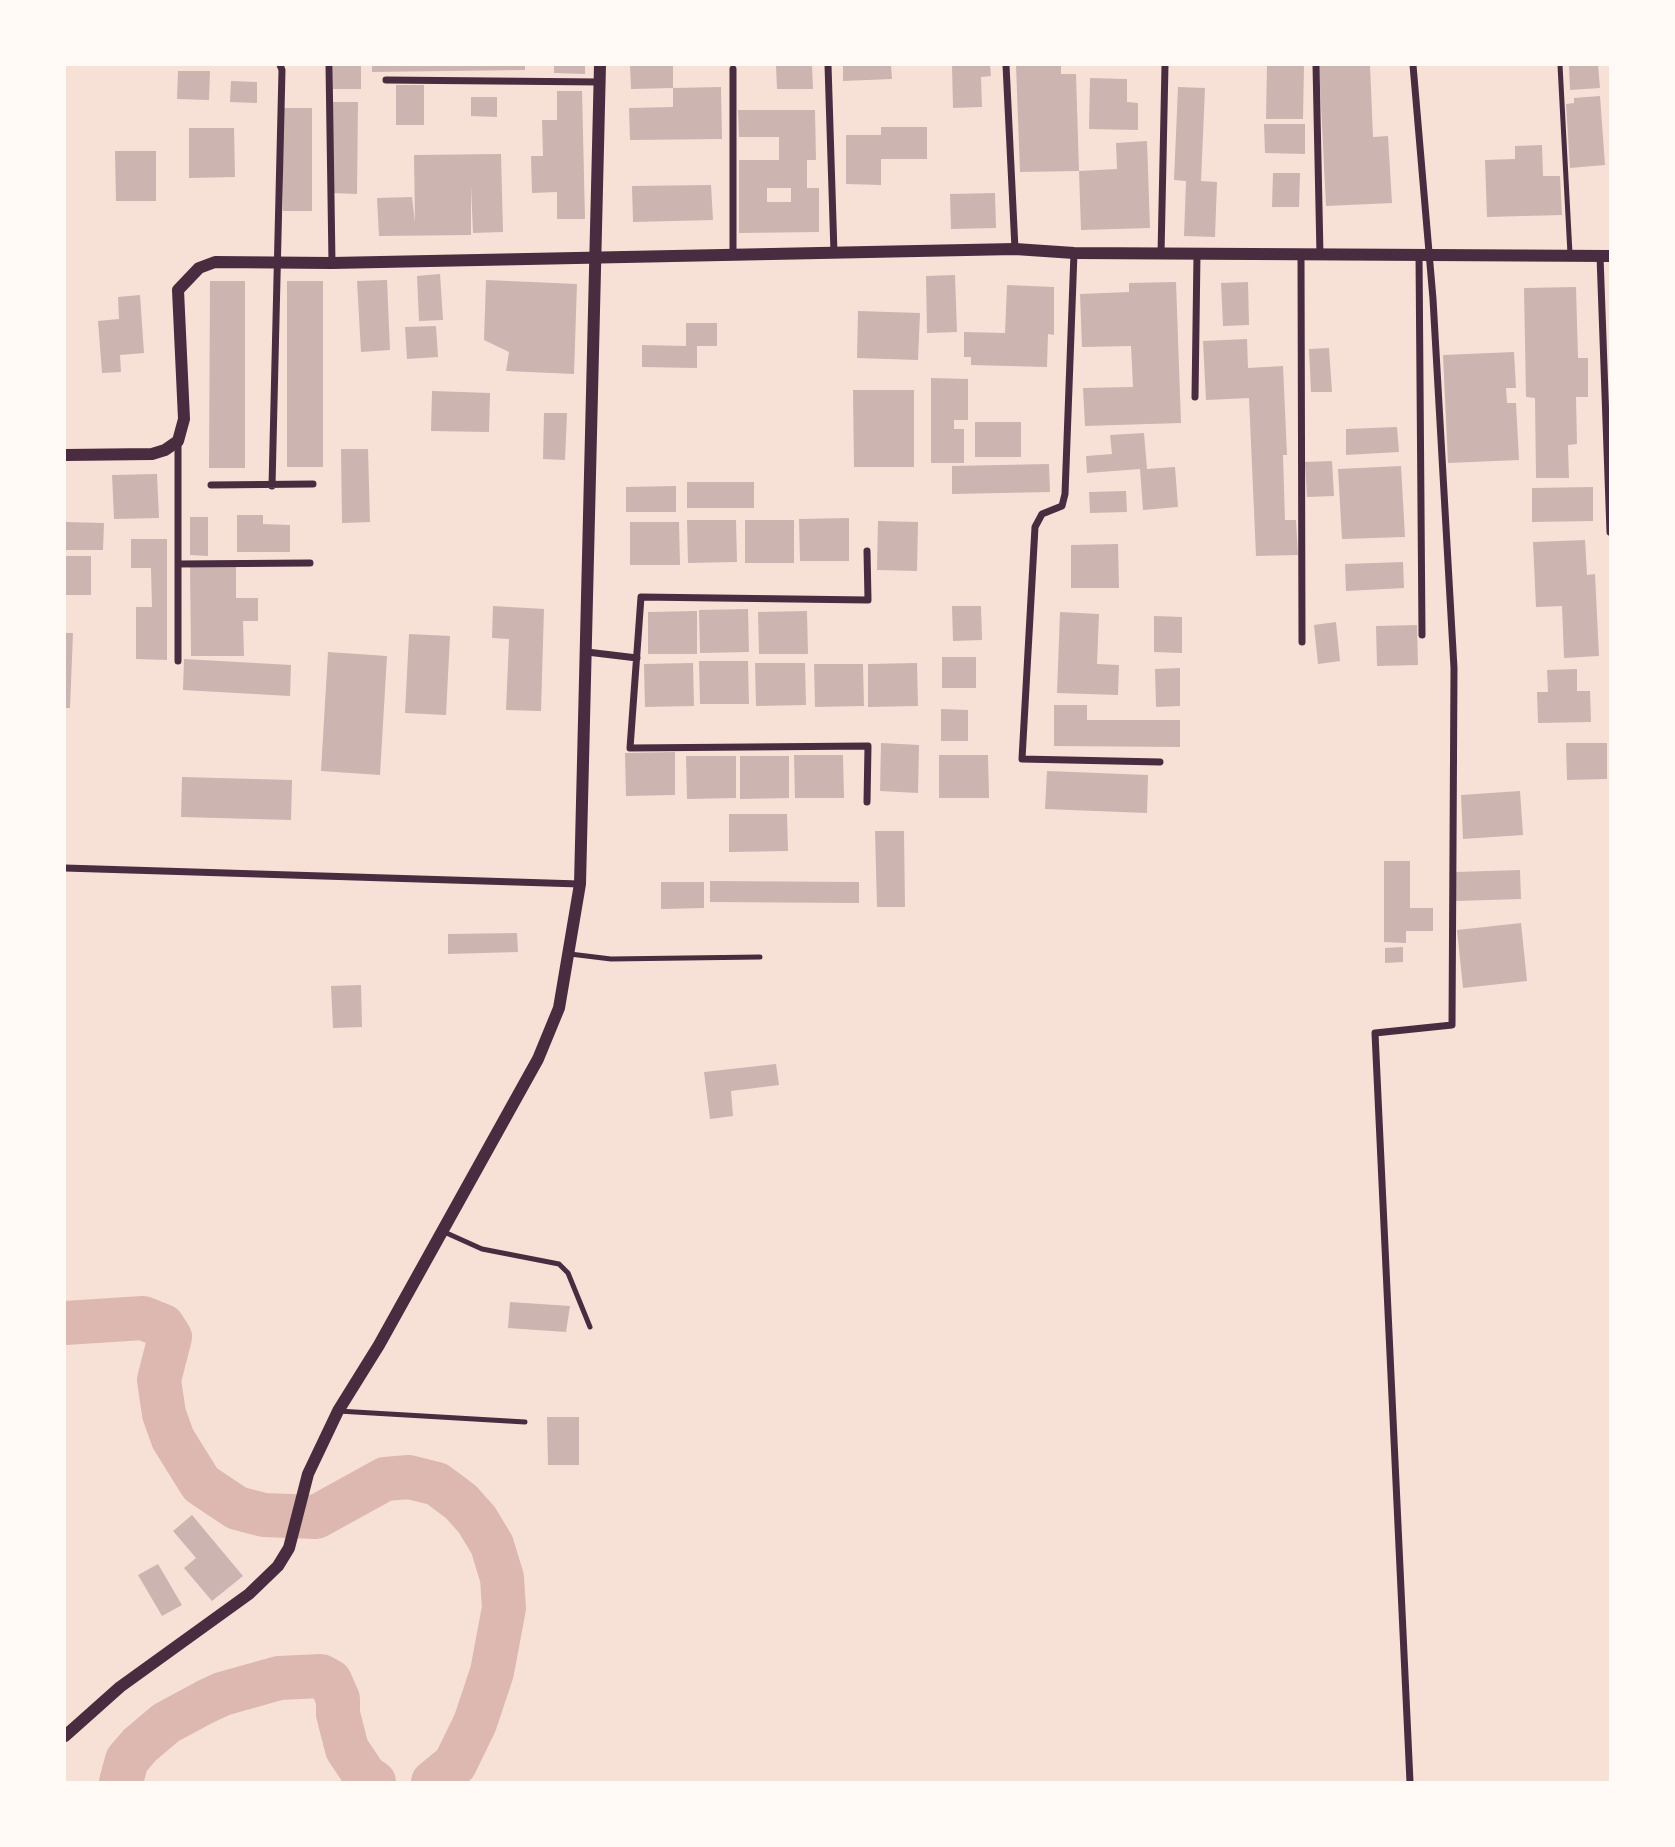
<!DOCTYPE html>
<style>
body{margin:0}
#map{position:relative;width:1675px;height:1847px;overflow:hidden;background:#f7e1d7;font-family:"Archivo Narrow",sans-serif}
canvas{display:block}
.frame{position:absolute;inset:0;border:66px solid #fffaf5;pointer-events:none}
</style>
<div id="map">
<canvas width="1675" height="1847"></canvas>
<div class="frame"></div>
</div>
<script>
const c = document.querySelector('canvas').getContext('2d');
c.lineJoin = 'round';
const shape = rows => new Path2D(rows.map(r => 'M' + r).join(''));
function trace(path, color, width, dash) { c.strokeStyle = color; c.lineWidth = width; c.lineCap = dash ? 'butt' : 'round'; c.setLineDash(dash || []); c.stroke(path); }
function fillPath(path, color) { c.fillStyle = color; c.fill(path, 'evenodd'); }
const river = shape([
 [65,1323,143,1318,163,1326,170,1337,159,1380,164,1414,173,1439,201,1484,237,1508,264,1515,316,1517,385,1479,409,1477,437,1484,461,1502,477,1520,492,1545,502,1578,504,1608,492,1672,475,1723,455,1764,433,1782],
 [121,1782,127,1760,140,1745,166,1723,205,1702,222,1694,279,1678,321,1676,330,1681,338,1699,338,1714,347,1749,365,1776,374,1782]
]);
const building = shape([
 [333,65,361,65,361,89,333,89],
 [372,65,525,65,525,70,372,72],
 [554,65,585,65,585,74,554,73],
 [630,65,673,65,673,88,631,89],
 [776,65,812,65,813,89,777,89],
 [843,65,891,65,892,79,843,81],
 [952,65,990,65,991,76,981,77,982,107,953,108],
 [1016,65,1061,65,1061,74,1076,74,1079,171,1020,172],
 [1267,65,1304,65,1303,119,1266,119],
 [1319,65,1370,65,1373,137,1388,136,1392,203,1326,206],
 [1569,65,1598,65,1600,88,1570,90],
 [178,71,210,71,209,100,177,99],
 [1090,78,1127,79,1127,102,1138,103,1138,130,1089,129],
 [231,81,257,82,257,103,230,102],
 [396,85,424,85,424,125,396,125],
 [721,87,722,139,630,140,629,108,673,107,673,88],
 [1178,87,1205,88,1201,181,1217,182,1215,237,1184,236,1186,181,1174,180],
 [557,91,582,91,585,219,557,219,557,192,532,193,531,156,543,156,542,120,557,120],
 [1600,96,1605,165,1570,168,1566,104,1574,103,1574,98],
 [471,97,497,97,497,117,471,116],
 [333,102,358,102,357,194,332,193],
 [283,108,312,108,312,211,283,211],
 [738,110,815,110,816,160,807,160,807,188,819,188,819,232,739,233,739,160,779,160,779,137,739,137],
 [767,188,791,188,791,202,767,202],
 [1264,124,1305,124,1305,154,1265,153],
 [881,127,927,127,927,159,881,159,881,185,846,184,846,135,881,135],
 [189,128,234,128,235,177,189,178],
 [1147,141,1150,228,1081,230,1079,171,1117,169,1116,143],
 [1542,145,1543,176,1560,176,1562,215,1487,217,1485,160,1515,159,1515,146],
 [115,151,156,151,156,201,116,201],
 [501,154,503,232,473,233,471,185,471,235,379,236,377,198,412,197,415,223,414,155],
 [1273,173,1300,173,1299,207,1272,207],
 [711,185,713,220,633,222,632,186],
 [995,193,996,228,951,229,950,194],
 [440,274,443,320,419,321,417,276],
 [955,275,957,332,927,333,926,276],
 [387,280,390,350,361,352,357,281],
 [486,280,577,284,574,374,506,371,509,352,484,340],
 [210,281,245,281,245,468,209,468],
 [287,281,323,281,323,467,287,467],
 [1176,282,1181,423,1085,426,1083,388,1133,387,1131,346,1082,347,1080,294,1129,292,1129,283],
 [1248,282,1249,325,1223,326,1221,283],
 [1007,285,1054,287,1054,335,1048,334,1047,367,971,365,971,357,964,357,964,332,1005,333],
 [1576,287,1578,358,1588,358,1588,397,1576,397,1577,444,1568,445,1569,478,1536,478,1535,398,1526,397,1524,288],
 [140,295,144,353,120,355,121,372,102,373,98,321,119,319,118,297],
 [858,311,920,313,918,360,857,358],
 [686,323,717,323,717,346,697,346,697,368,642,367,642,345,686,346],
 [436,326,438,357,407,359,405,327],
 [1247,339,1248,368,1283,366,1287,455,1283,455,1285,520,1296,520,1298,555,1256,556,1249,398,1206,400,1203,341],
 [1329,348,1332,392,1311,392,1309,349],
 [1514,352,1516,388,1506,388,1507,403,1516,403,1519,460,1448,463,1443,355],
 [931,378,968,379,968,420,954,420,954,429,964,429,964,463,931,463],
 [853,390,914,390,914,467,854,467],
 [432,391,490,393,489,432,431,431],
 [544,413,567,413,565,460,543,459],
 [975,422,1021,422,1021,457,975,457],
 [1397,427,1399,452,1346,455,1346,429],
 [1144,433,1147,469,1175,467,1178,507,1143,510,1140,469,1087,473,1086,456,1112,454,1110,435],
 [341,449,368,449,370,522,342,523],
 [1332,461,1334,496,1307,497,1305,462],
 [1049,464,1050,492,952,494,952,466],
 [1401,466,1405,537,1342,539,1338,469],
 [157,474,159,518,114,519,112,475],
 [687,482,754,482,754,508,687,508],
 [676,486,676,512,626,512,626,487],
 [1593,487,1593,521,1532,522,1532,488],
 [1126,491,1127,512,1090,513,1089,492],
 [237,515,263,515,263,524,290,525,290,552,237,552],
 [190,517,208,517,208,556,190,555],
 [849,518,849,561,800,561,799,519],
 [687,520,736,520,737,562,688,563],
 [745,520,794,520,794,563,745,563],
 [878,521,918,522,917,571,877,570],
 [65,522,104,523,103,550,65,550],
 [630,522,679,522,680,565,630,565],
 [131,539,167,539,167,660,136,659,136,607,152,607,151,568,131,568],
 [1585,540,1587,575,1595,574,1599,656,1564,658,1562,606,1536,607,1533,542],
 [1118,544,1119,588,1071,588,1071,545],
 [65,556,91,556,91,595,65,595],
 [1403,562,1404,588,1346,591,1345,564],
 [190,566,236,566,236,598,258,598,258,621,243,621,244,656,191,656],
 [493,606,544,609,541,711,506,710,509,639,492,638],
 [952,606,981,606,982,640,953,641],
 [748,609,749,652,700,653,699,610],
 [697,611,697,654,648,654,648,612],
 [807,611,808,654,759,654,758,612],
 [1060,612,1099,614,1097,664,1119,665,1118,695,1057,693],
 [1154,616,1182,617,1182,653,1154,652],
 [1336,622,1340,661,1318,664,1314,625],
 [1417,625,1418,665,1377,666,1376,626],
 [65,633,73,633,70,708,65,708],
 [409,634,450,636,446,715,405,713],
 [328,652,387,656,380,775,321,771],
 [942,657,976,657,976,688,942,688],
 [184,659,291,665,290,696,183,690],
 [699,661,748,661,749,704,700,704],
 [693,663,694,706,645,707,644,664],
 [755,663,805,663,806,705,756,706],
 [917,663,918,706,868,707,868,664],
 [814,664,863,664,864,706,815,707],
 [1180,668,1180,706,1156,707,1155,669],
 [1577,669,1577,691,1590,691,1591,722,1538,723,1537,692,1548,692,1547,670],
 [1054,705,1087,705,1087,720,1180,720,1180,747,1054,746],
 [941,709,968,710,968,741,941,741],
 [881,743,919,745,918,793,880,791],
 [1566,743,1607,743,1607,779,1567,780],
 [675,752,675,795,626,796,625,753],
 [794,755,843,755,844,798,795,798],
 [939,755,988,755,989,798,939,798],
 [686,756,736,756,736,798,687,799],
 [740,756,789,756,789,798,740,799],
 [1047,771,1148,775,1147,813,1045,809],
 [182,777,292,780,291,820,181,817],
 [1520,791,1523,835,1463,839,1461,795],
 [729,814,787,814,788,851,729,852],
 [875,831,904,831,905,907,877,907],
 [1384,861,1410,861,1410,908,1433,908,1433,931,1406,931,1406,943,1384,942],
 [1520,870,1521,899,1456,901,1455,872],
 [710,881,859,882,859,903,710,902],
 [661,882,704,882,704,908,661,909],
 [1521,923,1527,981,1463,988,1457,930],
 [517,933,518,952,448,954,448,934],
 [1403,947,1403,962,1385,963,1385,948],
 [361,985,362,1027,333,1028,331,986],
 [776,1064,779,1085,731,1091,733,1116,710,1119,704,1072],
 [510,1302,570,1306,566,1332,508,1328],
 [547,1417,579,1417,579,1465,548,1465],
 [192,1515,243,1576,212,1601,184,1568,196,1558,173,1531],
 [158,1564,182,1605,162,1616,138,1575]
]);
const service = shape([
 [1560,65,1570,254],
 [570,954,611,959,760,957],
 [442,1231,482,1249,559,1264,568,1273,590,1327],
 [338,1411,525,1422]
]);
const minor = shape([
 [329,65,332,263],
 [828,65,834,253],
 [1006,65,1015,249],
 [1316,65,1320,255],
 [386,80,600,82],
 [1074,253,1065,494,1062,506,1042,514,1035,527,1022,759,1160,762],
 [1161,254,1165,65],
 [1419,254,1422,635],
 [733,255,733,69],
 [1301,256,1302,642],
 [1600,256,1610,532],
 [1195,397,1197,254],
 [178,441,178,661],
 [211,485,313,484],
 [272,486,282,70,280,65],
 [867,551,868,600,641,597,630,748,868,746,867,802],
 [178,564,310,563],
 [587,652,637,658],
 [65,868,580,884],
 [1410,1782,1375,1033,1452,1025,1454,668,1433,299,1413,65]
]);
const tertiary = shape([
 [65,455,152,454,165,450,178,441,184,419,178,290,199,268,215,262,332,263,1015,249,1074,253,1610,256],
 [65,1736,120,1687,249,1594,278,1566,289,1548,308,1474,338,1411,379,1345,538,1059,559,1008,580,884,600,65]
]);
trace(river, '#dcb8b0', 44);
fillPath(building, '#ccb4b1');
trace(service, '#4a2c40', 5);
trace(minor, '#4a2c40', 7);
trace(tertiary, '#4a2c40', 12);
</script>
